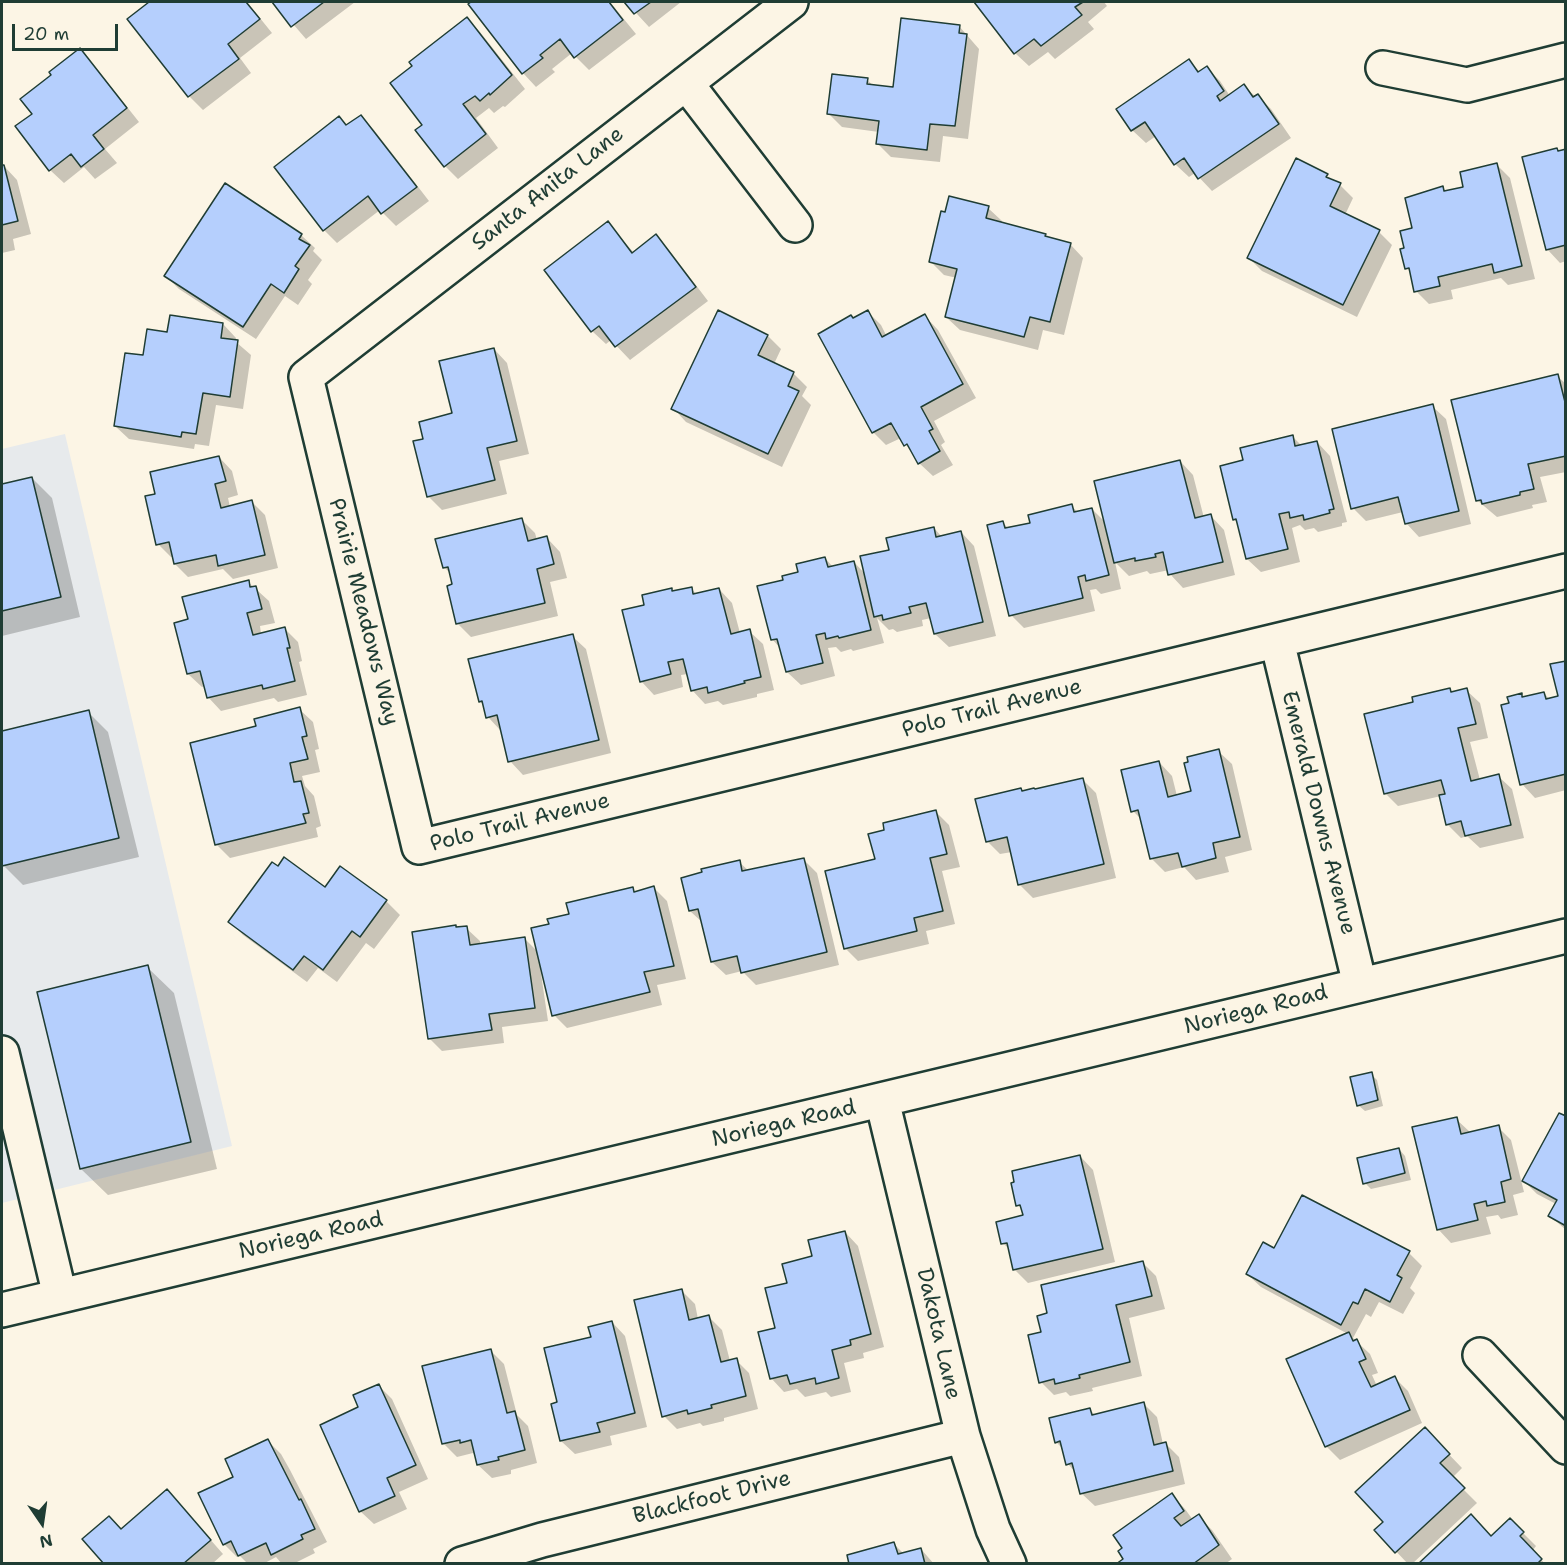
<!DOCTYPE html>
<style>
body{margin:0}
#map{position:relative;width:1567px;height:1565px;overflow:hidden;background:#fcf5e5;font-family:"Shantell Sans",sans-serif}
canvas{display:block}
.frame{position:absolute;inset:0;border:3px solid #1f3d34;pointer-events:none}
.north{position:absolute;left:12px;top:1493px;width:60px;height:60px;-webkit-text-stroke:4px #fcf5e5;paint-order:stroke;rotate:167deg;font-size:16px;font-weight:700;line-height:24px;text-align:center;color:#1f3d34}
.north::after{content:'';display:block;margin:auto;width:21px;height:27px;background:#1f3d34;clip-path:polygon(50% 0,100% 100%,50% 72%,0 100%)}
.scale{position:absolute;left:12px;top:24px;width:106px;height:27px;box-sizing:border-box;border:3px solid #1f3d34;border-top:0;padding-left:8px;font-size:18px;line-height:21px;white-space:nowrap;color:#1f3d34;-webkit-text-stroke:4px #fcf5e5;paint-order:stroke}
</style>
<div id="map">
<canvas width="1567" height="1565"></canvas>
<div class="frame"></div>
<div class="north">N</div>
<div class="scale">20 m</div>
</div>
<script>
const c = document.querySelector('canvas').getContext('2d');
c.lineJoin = 'round';
function fillPath(path, color) { c.fillStyle = color; c.fill(path, 'evenodd'); }
const shape = rows => new Path2D(rows.map(r => 'M' + r).join(''));
function trace(path, color, width, dash) { c.strokeStyle = color; c.lineWidth = width; c.lineCap = dash ? 'butt' : 'round'; c.setLineDash(dash || []); c.stroke(path); }
function label(font, color, halo, rows, align = 'center') {
  c.font = font + ' "Shantell Sans",sans-serif'; c.lineWidth = 4.5; c.setLineDash([]); c.textBaseline = 'middle'; c.strokeStyle = halo; c.fillStyle = color; for (const [text, x, y, turn = 0] of rows) {
    c.save(); c.translate(x, y); c.rotate((+turn || 0) * Math.PI / 180); c.textAlign = isNaN(turn) ? turn : align; if (halo) c.strokeText(text, 0, 0); c.fillText(text, 0, 0); c.restore();
  }
}
const built = shape([
 [65,434,232,1146,2,1203,2,449]
]);
const shadow = shape([
 [152,2,247,2,272,33,240,58,251,73,203,110,189,96,129,19],
 [274,2,355,2,306,39],
 [473,2,610,2,636,34,589,70,572,53,552,69,555,72,536,87,523,73,470,4],
 [626,2,681,2,649,27],
 [976,2,1104,2,1107,6,1088,22,1094,29,1055,59,1048,52,1029,66,1015,53],
 [467,19,480,32,525,89,505,107,503,106,494,113,489,108,476,118,498,148,458,179,445,166,424,125],
 [959,26,979,49,968,139,943,136,940,162,891,157,878,144,879,132,842,127,829,114,867,80,874,86,894,89],
 [80,50,93,64,139,122,105,149,117,163,95,179,84,167,64,183,50,170,17,127,34,114,53,75],
 [1189,61,1201,73,1207,68,1220,81,1230,96,1244,86,1256,97,1258,96,1271,109,1291,138,1212,191,1195,173,1189,177,1175,164,1156,136,1146,143,1132,130],
 [361,117,374,130,429,201,396,226,380,210,337,243,324,230,339,118,348,126],
 [1557,150,1559,152,1566,151,1566,261,1560,263,1547,249],
 [1296,160,1327,176,1340,185,1353,198,1345,215,1379,232,1392,245,1357,317,1262,271,1249,258],
 [1497,165,1510,178,1535,279,1508,285,1501,278,1451,290,1453,299,1429,304,1416,291,1411,273,1407,268,1406,249,1414,229,1443,188,1447,192,1465,188],
 [4,166,17,180,31,234,13,239,15,250,2,253,2,167],
 [988,208,1002,221,1001,224,1070,244,1083,258,1064,335,1043,330,1038,350,960,330,946,317,957,278,944,275,930,261],
 [608,223,634,253,656,236,669,250,708,301,630,360,611,340,606,344,592,331],
 [301,235,315,248,313,251,322,260,308,280,312,284,298,305,285,296,256,339,179,289,166,276],
 [719,312,768,336,781,349,774,364,793,373,807,387,802,396,811,405,782,467,686,422,673,408],
 [868,312,881,325,887,337,925,316,938,330,976,398,934,421,945,442,941,445,953,465,933,476,919,463,901,438,886,445,873,432,854,320],
 [223,324,236,338,236,342,251,355,243,409,216,405,209,446,195,444,194,449,129,439,115,426,144,357,169,334],
 [494,349,507,363,529,454,499,461,507,494,442,510,428,496,425,440,454,414],
 [1557,376,1566,384,1566,472,1540,477,1547,502,1532,505,1533,508,1497,517,1478,501],
 [1432,406,1446,419,1471,524,1419,537,1406,523,1403,512,1366,521,1353,508],
 [1292,436,1302,446,1317,442,1330,456,1347,522,1342,523,1342,526,1318,532,1314,528,1305,530,1300,525,1292,528,1300,562,1261,572,1247,559,1239,524,1234,519],
 [219,457,232,471,238,495,228,498,230,507,252,502,265,515,278,568,233,579,223,569,188,577,175,564,174,557,171,557,158,544,157,495],
 [1180,461,1193,475,1204,518,1211,516,1224,530,1235,575,1183,588,1170,574,1169,570,1150,574,1147,571,1129,576,1115,562,1121,589,1101,594,1096,589,1090,590,1095,611,1024,628,1011,615,1003,523,1009,529,1032,524,1071,506,1078,512,1092,509,1106,523],
 [32,478,52,498,80,617,2,636,2,486],
 [522,520,535,533,537,540,547,538,560,552,567,578,550,582,558,616,471,637,458,624,451,574,444,567],
 [934,528,942,537,961,532,974,546,996,636,949,647,935,634,931,618,922,620,923,626,897,632,893,629,889,630,877,618,884,643,853,651,851,649,841,652,836,647,828,648,835,676,801,685,787,672,781,649,772,639,784,581,825,558,833,567,854,562,866,575,890,551],
 [248,582,269,601,275,623,260,626,261,634,284,628,298,642,302,661,299,662,307,695,278,702,274,698,221,711,208,697,205,686,202,687,188,674,190,620],
 [691,588,697,595,719,589,732,603,740,633,749,631,763,644,774,690,757,694,757,697,723,705,718,701,705,704,692,690,688,674,681,675,683,687,654,695,641,681,646,606,671,590,674,592],
 [572,636,586,649,611,753,523,775,510,761,501,731,488,717,485,706,480,701],
 [1566,662,1566,790,1535,798,1522,784,1510,704,1521,695,1524,698,1544,693,1550,700,1560,697],
 [1449,689,1453,693,1466,690,1480,703,1488,738,1470,742,1480,780,1498,776,1512,789,1524,838,1480,848,1467,836,1461,838,1447,824,1441,796,1398,806,1385,793,1415,703],
 [299,709,313,722,319,749,315,750,320,772,302,776,305,786,314,796,321,826,316,828,318,837,230,858,217,845,192,744,258,728],
 [88,712,108,732,139,857,23,885,3,865,2,860,2,733],
 [1218,751,1232,764,1252,850,1225,857,1229,872,1196,880,1184,867,1165,872,1151,858,1142,820,1133,811,1159,762,1172,776,1177,796,1193,792],
 [1082,779,1096,793,1116,878,1033,898,1020,885,1012,852,1000,854,987,841,1023,792],
 [936,812,949,825,960,867,942,871,955,924,926,931,929,944,858,961,845,948,876,860],
 [803,859,817,873,839,965,756,985,742,971,726,975,712,962,703,923,690,911,739,862,749,871],
 [341,868,386,901,400,915,374,949,366,943,337,982,318,968,307,982,243,935,230,921,325,889],
 [654,888,667,901,686,979,657,985,662,1005,567,1028,554,1015,542,967,540,967,548,1021,502,1027,504,1043,442,1051,429,1038,466,928,480,941,480,945,524,938,539,953,550,926,632,889,636,893],
 [147,967,174,993,217,1169,108,1195,81,1169],
 [1371,1074,1377,1080,1383,1106,1365,1111,1358,1105],
 [1566,1118,1566,1230,1550,1216,1556,1204,1537,1194,1524,1181],
 [1456,1119,1471,1133,1498,1127,1511,1140,1524,1192,1513,1195,1518,1215,1501,1219,1498,1215,1486,1217,1491,1234,1451,1243,1438,1229],
 [1399,1149,1405,1156,1411,1180,1371,1189,1365,1183],
 [1080,1156,1093,1170,1115,1262,1028,1283,1014,1269,1010,1250,1003,1243,1024,1217,1023,1210,1018,1205],
 [845,1232,858,1246,884,1347,863,1353,864,1358,844,1363,851,1392,831,1397,826,1392,805,1397,797,1389,784,1392,771,1378,777,1329,788,1284,814,1257],
 [1275,1250,1409,1253,1422,1266,1410,1288,1415,1293,1403,1314,1379,1302,1371,1317,1366,1314,1353,1338,1370,1354,1378,1373,1372,1375,1377,1386,1395,1378,1408,1391,1422,1423,1340,1460,1326,1446,1348,1334,1261,1287,1247,1274],
 [1143,1263,1156,1276,1165,1309,1129,1318,1142,1376,1092,1388,1093,1391,1070,1396,1066,1392,1054,1395,1041,1382,1043,1333,1049,1314],
 [681,1290,695,1304,698,1319,709,1317,722,1330,730,1361,736,1360,749,1373,758,1409,724,1418,724,1421,703,1426,700,1423,677,1429,664,1416],
 [612,1322,625,1336,647,1427,610,1436,612,1445,575,1454,561,1441,553,1405,559,1403,593,1338],
 [491,1351,504,1364,517,1415,528,1426,537,1463,511,1470,511,1474,492,1478,478,1465,476,1455,473,1453,457,1457,443,1443],
 [379,1386,392,1399,428,1479,399,1492,407,1509,374,1524,360,1511,360,1408],
 [1144,1404,1157,1417,1163,1444,1166,1444,1179,1457,1185,1484,1095,1506,1081,1493,1076,1473,1068,1464,1064,1450,1056,1442,1090,1410,1096,1416],
 [267,1440,281,1454,290,1470,327,1542,313,1549,315,1553,293,1564,282,1564,276,1557,263,1564,248,1564,240,1556,237,1557,224,1544],
 [1438,1443,1462,1468,1452,1478,1477,1503,1412,1564,1408,1564,1376,1530,1385,1522],
 [1172,1495,1185,1509,1193,1520,1198,1516,1212,1530,1232,1559,1225,1564,1119,1564,1125,1559],
 [180,1505,223,1554,212,1564,106,1564,122,1530],
 [1510,1520,1536,1546,1533,1550,1545,1564,1420,1564,1491,1538],
 [894,1544,904,1554,921,1549,934,1564,850,1564]
]);
const building = shape([
 [149,2,246,2,260,19,228,44,239,59,188,97,127,19,149,2],
 [272,2,324,2,291,27,272,2],
 [471,2,609,2,623,20,574,58,560,39,540,55,543,58,522,74,468,4,471,2],
 [624,2,651,2,634,14,624,2],
 [974,2,1083,2,1075,7,1082,15,1041,46,1034,39,1014,54,974,2],
 [467,17,512,75,490,95,489,93,480,101,475,96,463,104,486,134,444,167,415,130,422,125,390,83,412,66,409,62,467,17],
 [901,18,960,25,959,33,967,34,955,126,930,124,927,150,876,144,879,121,827,114,832,74,868,78,867,84,893,87,901,18],
 [80,48,127,108,93,135,104,149,81,167,71,154,49,171,15,126,32,114,20,99,51,75,49,72,80,48],
 [1189,59,1198,72,1207,66,1224,91,1217,96,1220,101,1244,84,1253,97,1258,94,1279,124,1198,179,1184,158,1174,165,1145,122,1131,131,1116,109,1189,59],
 [361,115,417,187,381,214,368,196,323,231,274,167,339,116,346,125,361,115],
 [1557,148,1558,151,1566,149,1566,245,1546,250,1522,157,1557,148],
 [1296,158,1328,174,1326,177,1341,183,1330,206,1380,230,1343,305,1247,258,1296,158],
 [1497,163,1522,266,1494,273,1492,264,1438,277,1440,286,1414,292,1409,268,1405,269,1400,249,1404,248,1400,231,1412,228,1405,198,1443,186,1444,191,1463,187,1460,172,1497,163],
 [2,165,4,165,18,221,2,225,2,165],
 [225,183,302,234,299,239,310,245,295,266,299,269,284,293,271,284,243,327,164,276,225,183],
 [949,196,989,206,986,218,1046,234,1045,236,1071,243,1050,322,1030,317,1024,337,945,317,957,269,929,262,941,211,945,212,949,196],
 [608,221,632,253,656,234,696,287,615,347,599,326,591,332,544,270,608,221],
 [718,310,768,335,758,355,794,372,788,386,799,391,768,454,671,409,718,310],
 [868,310,882,337,925,314,963,384,921,407,933,429,929,431,940,451,918,464,907,444,904,446,891,423,872,433,818,334,851,315,853,318,868,310],
 [170,315,223,323,221,338,238,340,230,397,203,393,196,434,182,432,181,437,114,426,125,353,143,355,147,329,167,332,170,315],
 [494,348,517,441,487,448,495,480,427,497,413,441,423,439,419,422,452,413,439,361,494,348],
 [1558,374,1566,406,1566,456,1528,464,1534,489,1520,492,1520,495,1482,504,1481,500,1476,501,1451,400,1558,374],
 [1433,404,1459,511,1405,524,1398,497,1351,509,1332,429,1433,404],
 [1293,435,1295,446,1317,441,1334,509,1329,510,1330,513,1304,520,1303,515,1290,518,1289,512,1279,514,1288,549,1246,559,1236,519,1233,520,1220,466,1243,460,1240,448,1293,435],
 [219,456,226,481,215,484,221,508,252,500,265,555,218,566,216,555,174,564,169,542,156,545,145,496,155,494,150,472,219,456],
 [1180,460,1195,518,1211,514,1223,562,1168,575,1163,552,1155,554,1156,557,1135,561,1135,558,1114,563,1094,481,1180,460],
 [32,477,61,597,2,611,2,484,32,477],
 [1072,504,1074,512,1092,508,1109,575,1086,581,1085,575,1078,577,1083,598,1009,616,987,525,1003,521,1005,528,1030,523,1028,515,1072,504],
 [522,518,528,541,547,536,554,564,537,569,545,603,456,624,447,586,452,584,448,567,443,568,435,539,522,518],
 [934,527,936,537,961,531,983,622,934,634,926,603,909,607,911,613,883,620,882,615,874,617,860,556,889,550,886,538,934,527],
 [825,557,828,567,854,561,871,630,839,638,838,636,826,639,825,633,816,635,823,663,786,672,777,639,771,640,757,586,783,580,782,576,798,572,796,564,825,557],
 [249,580,250,587,256,586,262,609,247,613,253,635,285,627,290,648,287,648,295,681,263,689,262,685,207,698,200,671,187,674,174,623,188,619,182,597,249,580],
 [692,587,693,594,719,588,731,634,750,629,761,677,744,681,745,683,708,693,707,687,691,691,683,659,668,662,671,674,640,682,622,610,644,605,642,595,672,588,672,591,692,587],
 [573,634,599,740,508,762,497,715,486,718,482,701,479,702,468,659,573,634],
 [1566,661,1566,774,1520,785,1501,705,1509,703,1507,697,1522,693,1522,697,1544,692,1546,699,1558,696,1550,664,1566,661],
 [1450,688,1451,692,1467,688,1476,724,1458,728,1471,781,1499,774,1511,825,1465,836,1461,821,1446,825,1439,795,1445,794,1441,780,1384,794,1364,714,1413,702,1412,697,1450,688],
 [300,707,307,736,302,737,308,759,290,763,294,782,301,781,309,813,303,814,306,823,215,845,190,743,256,726,254,719,300,707],
 [89,710,119,838,2,866,2,731,89,710],
 [1219,749,1240,837,1213,843,1216,858,1182,867,1178,853,1150,859,1138,810,1131,812,1121,770,1159,761,1168,797,1191,791,1184,763,1188,762,1187,757,1219,749],
 [1083,778,1104,864,1018,885,1007,837,986,842,975,799,1021,788,1022,791,1034,788,1035,789,1083,778],
 [936,810,947,854,930,858,943,911,914,918,917,931,844,949,825,871,875,859,868,834,884,830,883,823,936,810],
 [284,857,325,887,340,866,387,900,360,937,352,931,323,970,304,956,293,970,228,922,272,862,278,866,284,857],
 [804,858,827,952,741,973,737,956,711,962,698,909,689,911,681,878,702,872,701,869,740,860,742,871,804,858],
 [654,886,674,966,644,972,650,992,552,1016,531,928,549,924,547,919,569,914,566,903,633,887,634,892,654,886],
 [456,925,456,927,467,926,470,945,525,937,535,1008,489,1014,492,1030,428,1039,412,932,456,925],
 [148,965,191,1142,80,1169,37,992,148,965],
 [1372,1072,1378,1100,1357,1106,1350,1077,1372,1072],
 [1559,1113,1566,1116,1566,1226,1548,1216,1557,1200,1522,1181,1559,1113],
 [1457,1117,1461,1134,1499,1125,1511,1179,1501,1182,1505,1202,1487,1206,1486,1201,1474,1204,1478,1220,1437,1230,1412,1127,1457,1117],
 [1399,1148,1405,1173,1363,1184,1357,1158,1399,1148],
 [1080,1155,1103,1249,1013,1270,1007,1243,1001,1244,996,1222,1023,1215,1020,1205,1016,1206,1011,1183,1014,1182,1012,1171,1080,1155],
 [1302,1195,1410,1251,1397,1275,1402,1278,1390,1302,1365,1289,1358,1304,1353,1302,1341,1325,1246,1274,1263,1242,1274,1248,1302,1195],
 [845,1231,871,1334,850,1340,851,1345,832,1350,839,1378,816,1384,815,1378,790,1384,787,1375,770,1379,758,1332,775,1328,765,1288,787,1283,782,1264,812,1256,808,1240,845,1231],
 [1143,1261,1152,1296,1116,1305,1130,1362,1079,1375,1080,1378,1055,1384,1054,1379,1039,1383,1028,1335,1041,1332,1037,1316,1047,1313,1041,1285,1143,1261],
 [682,1289,689,1320,709,1315,721,1362,737,1358,746,1396,711,1405,712,1408,688,1414,687,1410,662,1417,634,1300,682,1289],
 [612,1321,635,1413,597,1423,600,1432,560,1441,551,1404,557,1402,544,1348,591,1337,588,1327,612,1321],
 [1349,1332,1353,1341,1357,1339,1366,1359,1359,1362,1371,1387,1395,1376,1410,1410,1325,1447,1286,1359,1349,1332],
 [491,1349,507,1413,515,1411,525,1450,498,1457,499,1460,477,1465,471,1440,460,1443,460,1440,442,1444,422,1366,491,1349],
 [379,1384,416,1465,387,1478,395,1496,359,1512,320,1425,358,1407,353,1395,379,1384],
 [1144,1402,1154,1445,1166,1442,1173,1471,1080,1494,1072,1463,1066,1465,1060,1441,1055,1443,1049,1418,1090,1408,1092,1415,1144,1402],
 [1425,1427,1450,1454,1440,1463,1465,1488,1395,1553,1374,1530,1383,1522,1355,1492,1425,1427],
 [268,1439,299,1500,301,1499,315,1529,301,1535,303,1539,271,1555,266,1543,238,1556,231,1541,223,1545,198,1493,233,1477,225,1459,268,1439],
 [167,1489,211,1540,183,1564,104,1564,82,1539,109,1516,121,1529,167,1489],
 [1172,1493,1184,1511,1174,1518,1181,1526,1199,1514,1219,1545,1193,1564,1116,1564,1123,1559,1118,1551,1122,1548,1113,1535,1172,1493],
 [1471,1514,1491,1536,1510,1518,1524,1532,1520,1536,1542,1559,1537,1564,1418,1564,1471,1514],
 [894,1542,898,1554,921,1548,925,1564,849,1564,847,1555,894,1542]
]);
const minor = shape([
 [791,2,306,377,419,847,1566,571],
 [1383,68,1467,85,1566,60],
 [686,83,795,225],
 [1277,641,1360,985],
 [2,1053,60,1296],
 [882,1100,963,1436,993,1529,1009,1564],
 [2,1310,1566,936],
 [1480,1355,1566,1447],
 [462,1564,542,1540,963,1436]
]);
const streetNames = [
 ["Santa Anita Lane",548,189,-38],
 ["Prairie Meadows Way",363,612,76],
 ["Polo Trail Avenue",992,709,-14],
 ["Emerald Downs Avenue",1318,813,76],
 ["Polo Trail Avenue",520,823,-14],
 ["Noriega Road",1256,1010,-14],
 ["Noriega Road",784,1124,-13],
 ["Noriega Road",311,1236,-13],
 ["Dakota Lane",938,1334,77],
 ["Blackfoot Drive",712,1498,-14]
];
fillPath(built, '#e7eaec');
fillPath(shadow, '#0003');
fillPath(building, '#b5cffd');
trace(building, '#1f3d34', 1.5);
trace(minor, '#1f3d34', 38);
trace(minor, '#fcf5e5', 33);
label('22px', '#1f3d34', '#fcf5e5', streetNames);
</script>
